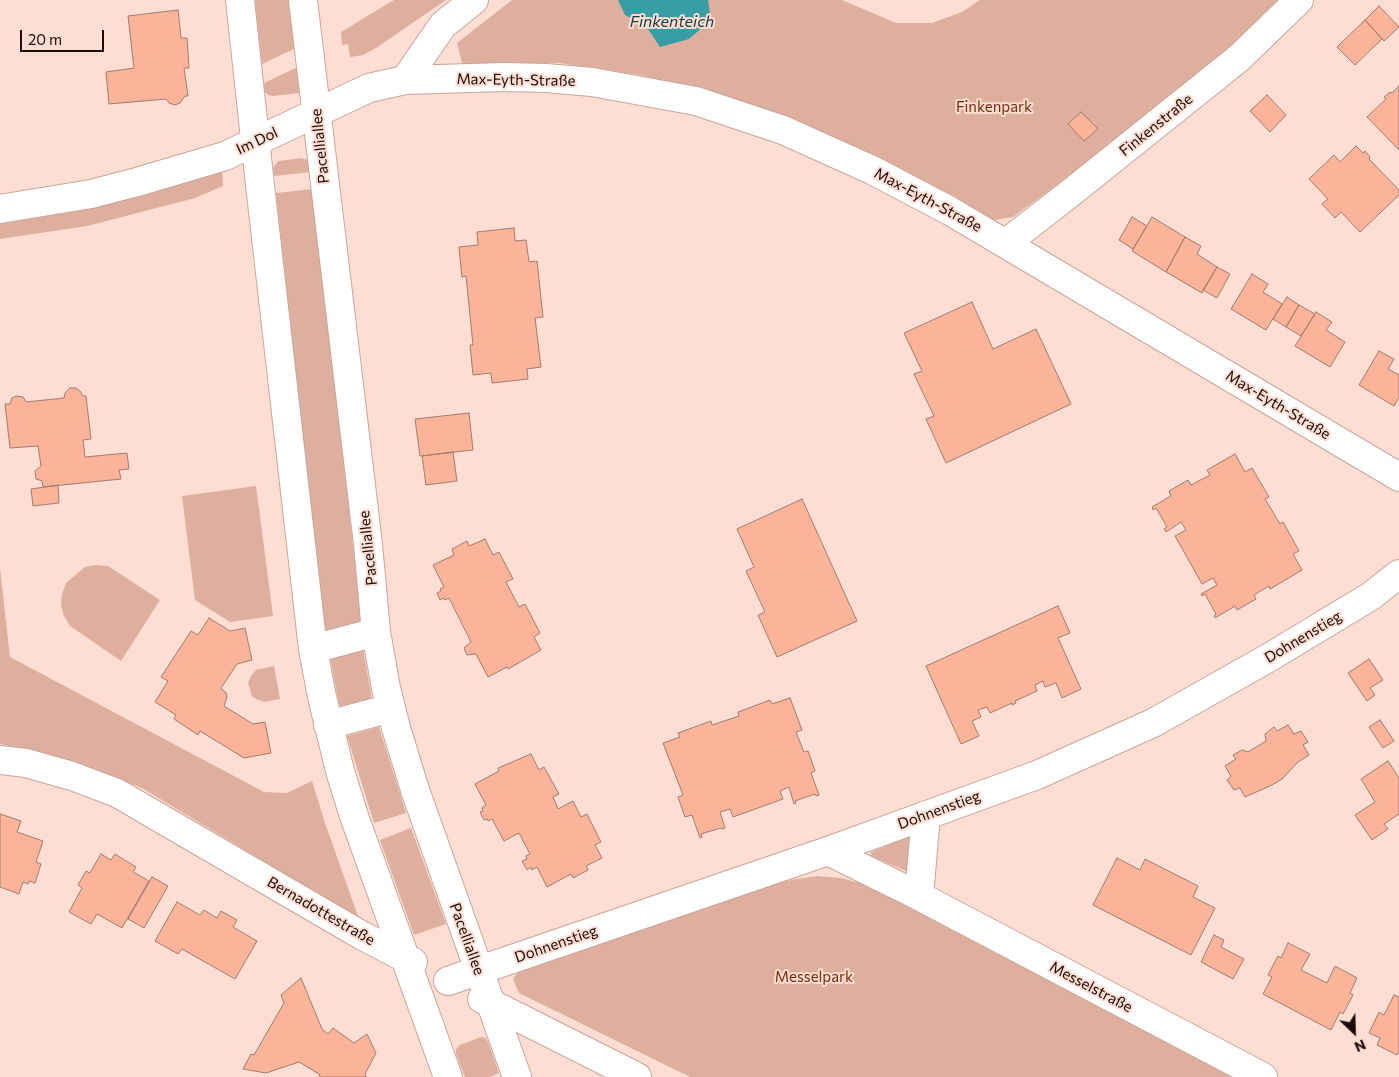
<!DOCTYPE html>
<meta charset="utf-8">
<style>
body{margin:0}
#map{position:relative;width:1399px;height:1077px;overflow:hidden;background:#feddd2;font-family:Commissioner,sans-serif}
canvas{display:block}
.north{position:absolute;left:1329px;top:1007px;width:50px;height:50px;-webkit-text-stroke:4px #feddd2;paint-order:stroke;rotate:156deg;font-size:14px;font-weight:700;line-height:20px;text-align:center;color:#1a0c08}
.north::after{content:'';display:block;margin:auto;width:18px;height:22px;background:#1a0c08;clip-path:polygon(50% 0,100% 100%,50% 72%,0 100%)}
.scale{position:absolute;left:20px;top:30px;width:84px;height:22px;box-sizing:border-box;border:2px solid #1a0c08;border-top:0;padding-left:6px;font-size:15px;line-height:18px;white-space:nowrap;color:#1a0c08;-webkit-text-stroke:4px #feddd2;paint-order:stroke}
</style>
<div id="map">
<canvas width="1399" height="1077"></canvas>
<div class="north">N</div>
<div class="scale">20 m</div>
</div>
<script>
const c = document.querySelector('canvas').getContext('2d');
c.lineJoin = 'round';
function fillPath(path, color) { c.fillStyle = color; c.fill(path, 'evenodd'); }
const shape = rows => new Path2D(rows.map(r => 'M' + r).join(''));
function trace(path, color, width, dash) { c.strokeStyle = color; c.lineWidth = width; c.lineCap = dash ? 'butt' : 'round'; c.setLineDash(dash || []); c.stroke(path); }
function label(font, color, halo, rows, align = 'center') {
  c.font = font + ' Commissioner,sans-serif'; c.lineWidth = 4; c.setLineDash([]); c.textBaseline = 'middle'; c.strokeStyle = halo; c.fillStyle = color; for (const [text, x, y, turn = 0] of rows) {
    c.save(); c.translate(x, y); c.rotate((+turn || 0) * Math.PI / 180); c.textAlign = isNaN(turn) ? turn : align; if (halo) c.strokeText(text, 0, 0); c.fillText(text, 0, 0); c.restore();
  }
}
const green = shape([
 [255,0,293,0,298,47,262,64],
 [394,0,446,0,376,48,363,55,350,57,348,44,342,45,341,32],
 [512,0,842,0,896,23,932,23,962,12,980,0,1282,0,1257,26,1169,102,1013,217,988,221,809,127,730,97,640,75,581,66,559,63,512,63,463,67,457,43],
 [300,66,301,89,299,93,273,96,268,95,265,92,264,83],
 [302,158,309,161,311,172,274,176,273,168,278,161],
 [222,170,223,186,195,198,87,226,0,239,0,224,82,210,143,195],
 [313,189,362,626,325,635,276,193],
 [256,486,273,616,230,622,195,600,182,496],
 [96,565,108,566,160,600,121,661,70,626,64,616,61,605,62,594,66,583,85,567],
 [0,568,10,657,264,792,287,793,312,781,325,823,359,919,142,788,72,761,0,744],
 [363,649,372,699,340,708,330,657],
 [274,666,280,699,264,702,256,699,252,696,248,683,251,676,256,670],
 [379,727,406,813,374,823,347,736],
 [411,828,446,924,414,935,380,840],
 [908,837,911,839,908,869,906,871,871,856,871,852],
 [817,876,841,878,870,886,1238,1077,690,1077,519,993,513,979,519,970,772,883],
 [481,1037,486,1038,488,1042,499,1073,490,1077,465,1077,456,1054,456,1049,460,1045]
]);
const water = shape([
 [618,0,708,0,711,20,689,39,660,47,646,26,625,15]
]);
const building = shape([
 [1379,6,1399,27,1384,41,1365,20,1379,6],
 [178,10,181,38,187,38,189,68,184,68,188,96,185,96,180,103,175,105,169,103,166,99,109,104,106,72,134,68,128,16,178,10],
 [1365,20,1382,39,1355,65,1337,47,1365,20],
 [1399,86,1399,150,1367,117,1386,99,1384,97,1390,92,1392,93,1399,86],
 [1267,95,1286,115,1270,132,1250,111,1267,95],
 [1081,112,1098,129,1084,141,1068,124,1081,112],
 [1356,146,1363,153,1365,151,1370,157,1369,159,1399,190,1399,195,1360,232,1341,212,1335,218,1322,204,1328,199,1309,179,1334,155,1340,162,1356,146],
 [1132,217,1147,226,1133,249,1119,240,1132,217],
 [1152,217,1185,237,1166,272,1132,251,1152,217],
 [514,228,515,241,526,240,529,262,537,261,543,317,535,318,541,367,527,369,528,379,492,383,491,373,473,375,470,345,473,345,466,276,462,277,459,247,478,245,477,232,514,228],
 [1185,237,1201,246,1197,254,1217,267,1202,293,1166,272,1185,237],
 [1217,267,1230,274,1217,298,1203,290,1217,267],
 [1252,274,1268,284,1263,292,1282,304,1266,330,1231,309,1252,274],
 [1287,297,1299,305,1286,327,1273,319,1287,297],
 [972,302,993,349,1036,329,1071,404,946,463,926,419,934,416,914,374,922,371,904,333,972,302],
 [1299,305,1315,314,1301,336,1286,327,1299,305],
 [1316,312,1332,322,1326,330,1345,342,1330,367,1295,346,1316,312],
 [1379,351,1394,359,1388,369,1399,375,1399,397,1394,406,1359,385,1379,351],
 [70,388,76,388,80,391,83,396,86,396,91,439,83,440,85,457,127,453,129,469,119,470,121,479,43,487,42,481,36,479,35,471,41,466,38,446,10,448,5,404,10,404,12,398,16,396,23,397,26,402,64,398,65,393,70,388],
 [469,413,473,450,420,456,415,419,469,413],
 [453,452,457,481,426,485,422,456,453,452],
 [1235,454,1245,472,1252,468,1269,497,1265,499,1280,524,1283,522,1299,551,1293,554,1302,570,1270,589,1269,586,1254,595,1256,599,1237,610,1235,606,1215,618,1214,616,1216,614,1205,594,1202,596,1201,594,1217,585,1213,578,1202,584,1175,536,1186,530,1181,522,1166,532,1164,529,1167,527,1156,508,1153,510,1152,507,1171,496,1169,491,1188,480,1191,485,1210,475,1207,470,1235,454],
 [58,485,59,503,33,506,31,489,58,485],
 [802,499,857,621,777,657,758,615,765,612,746,571,754,567,737,529,802,499],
 [485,539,493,555,499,552,513,579,506,582,519,607,525,604,540,633,534,637,541,650,508,669,507,667,488,677,476,654,467,655,464,648,471,642,449,598,445,600,444,598,440,600,437,593,441,591,440,589,444,587,433,565,454,555,452,549,467,541,469,546,485,539],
 [1058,606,1070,633,1058,638,1081,689,1062,698,1056,683,1045,687,1043,681,1035,685,1037,691,1015,701,1016,703,1012,705,1012,703,990,713,987,707,978,710,981,717,972,721,979,736,961,744,926,666,1058,606],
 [209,618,230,631,245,628,252,660,237,664,221,688,226,693,227,697,224,706,253,724,265,722,271,753,244,758,200,731,198,735,174,719,176,715,155,702,168,681,161,677,191,631,198,635,209,618],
 [1369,659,1383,680,1370,688,1375,695,1367,701,1348,673,1369,659],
 [790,698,802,730,796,732,804,752,808,751,815,771,811,773,819,795,816,796,815,794,795,801,796,803,794,804,789,787,780,791,783,799,733,817,730,809,720,812,725,828,722,829,721,828,701,834,702,837,700,838,692,815,685,817,678,797,683,795,663,743,680,737,678,733,711,721,712,725,739,716,738,712,770,700,772,704,790,698],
 [1380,720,1394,741,1383,748,1369,727,1380,720],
 [1288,725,1294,734,1301,731,1308,742,1303,745,1309,755,1298,762,1282,779,1272,785,1245,797,1240,788,1234,790,1227,780,1231,776,1225,766,1236,759,1233,755,1242,750,1248,752,1266,741,1265,734,1274,727,1277,731,1288,725],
 [531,754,539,770,544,767,559,794,553,797,558,809,573,801,581,817,587,814,601,842,595,845,602,858,586,866,588,870,573,878,571,874,547,887,537,867,532,870,531,867,527,870,522,861,527,859,526,856,530,854,519,833,504,841,492,819,488,821,487,819,484,820,480,812,483,811,482,808,486,805,475,784,499,771,498,768,531,754],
 [1388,761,1399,778,1399,814,1384,824,1388,829,1372,840,1355,815,1375,802,1361,779,1388,761],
 [0,814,21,821,17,832,43,841,36,862,41,864,35,883,29,881,28,884,23,882,19,894,0,887,0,814],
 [101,854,111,860,115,854,136,867,133,872,149,881,122,928,97,914,91,924,69,912,82,888,78,885,86,871,90,873,101,854],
 [1117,858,1140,870,1145,859,1198,886,1193,897,1215,908,1191,955,1093,905,1117,858],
 [152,877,168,886,144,928,128,919,152,877],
 [177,902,200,915,204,910,217,918,221,911,237,920,233,927,257,941,235,979,182,949,178,954,155,941,177,902],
 [1214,935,1224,940,1221,947,1244,959,1233,979,1201,962,1214,935],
 [1288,943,1310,954,1301,970,1327,983,1335,966,1357,978,1350,993,1353,995,1343,1014,1340,1012,1331,1030,1263,994,1272,977,1268,975,1278,956,1281,958,1288,943],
 [301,978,322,1029,328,1034,333,1028,354,1043,367,1034,376,1053,365,1074,366,1077,320,1077,319,1074,299,1062,266,1073,243,1069,251,1054,254,1055,284,1003,281,995,301,978],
 [1394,995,1399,997,1399,1052,1397,1055,1377,1045,1380,1038,1369,1033,1379,1012,1384,1015,1394,995]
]);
const minor = shape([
 [240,0,260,185,313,649,322,697,340,771,354,816,448,1077],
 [303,0,368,544,376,632,386,688,396,728,415,790,517,1077],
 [405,80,443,25,474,0],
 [0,209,91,194,137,182,225,156,369,88,405,80,504,77,546,78,592,82,696,101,783,130,872,170,950,211,1399,477],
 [1006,243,1068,195,1239,58,1299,0],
 [313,649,376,632],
 [328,725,391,708],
 [0,760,26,763,72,776,117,793,361,935,413,962],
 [828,851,919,896,1263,1077],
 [919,896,926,815],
 [448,981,828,851,1037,775,1153,723,1270,657,1371,596,1399,574],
 [482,999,637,1077]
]);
const streetNames = [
 ["Max-Eyth-Straße",516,80,1],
 ["Finkenstraße",1156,125,-39],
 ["Im Dol",257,141,-25],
 ["Pacelliallee",320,146,-96],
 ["Max-Eyth-Straße",928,200,28],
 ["Max-Eyth-Straße",1278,405,31],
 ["Pacelliallee",368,548,-96],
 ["Dohnenstieg",1303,637,-31],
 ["Dohnenstieg",939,810,-20],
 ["Bernadottestraße",321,911,30],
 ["Pacelliallee",467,939,70],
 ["Dohnenstieg",556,944,-19],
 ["Messelstraße",1091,987,28]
];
const parkNames = [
 ["Finkenpark",994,107],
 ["Messelpark",814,977]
];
const waterNames = [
 ["Finkenteich",672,22]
];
fillPath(green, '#deae9e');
fillPath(water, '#389ea5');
fillPath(building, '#fbb39a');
trace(building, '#a07c6f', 1);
trace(minor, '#cba598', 30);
trace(minor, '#fff', 28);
label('15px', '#1a0c08', '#feddd2', streetNames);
label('15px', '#7d2a07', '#feddd2', parkNames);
label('italic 16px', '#0e3d41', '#feddd2', waterNames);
</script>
